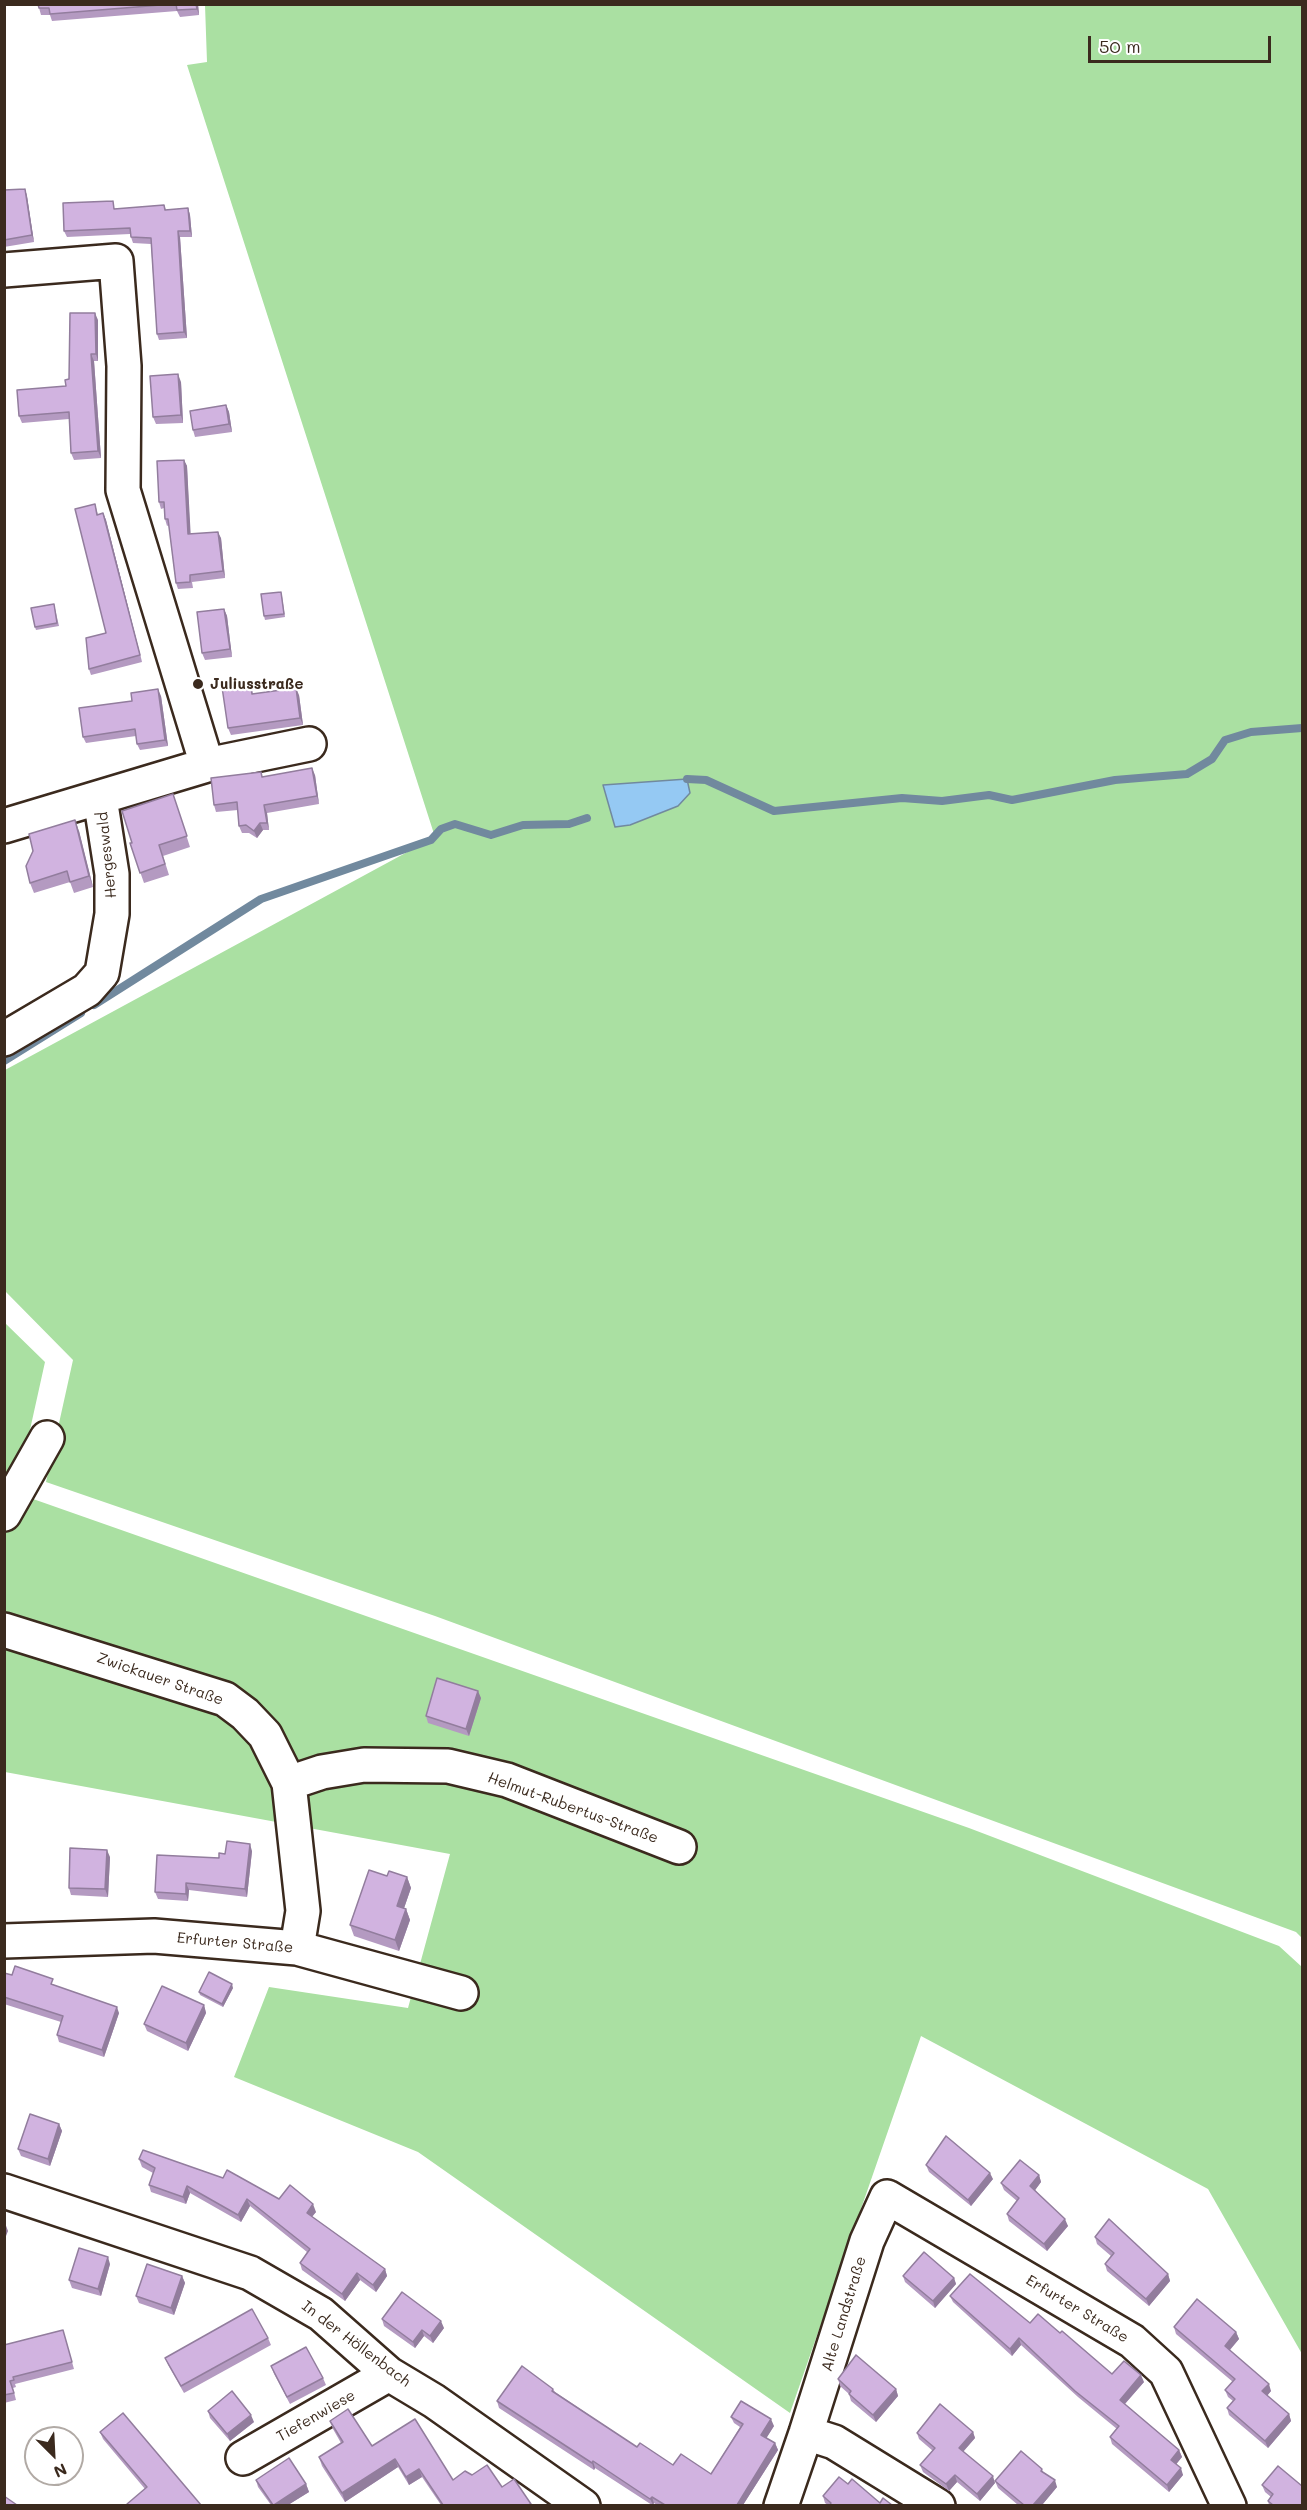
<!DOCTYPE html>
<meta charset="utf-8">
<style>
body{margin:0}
#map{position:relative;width:1307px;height:2510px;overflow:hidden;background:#fff;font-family:Mali,sans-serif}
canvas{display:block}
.frame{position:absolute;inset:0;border:6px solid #3b2a1e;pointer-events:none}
.north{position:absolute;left:24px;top:2426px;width:60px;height:60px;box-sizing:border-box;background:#fff;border:2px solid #b1aaa5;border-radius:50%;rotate:156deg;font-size:16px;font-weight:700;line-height:24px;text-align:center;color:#3b2a1e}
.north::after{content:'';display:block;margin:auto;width:21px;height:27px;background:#3b2a1e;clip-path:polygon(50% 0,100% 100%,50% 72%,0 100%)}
.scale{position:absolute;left:1088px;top:36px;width:183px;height:27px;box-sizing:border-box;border:3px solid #3b2a1e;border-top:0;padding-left:8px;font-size:18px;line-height:21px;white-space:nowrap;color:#3b2a1e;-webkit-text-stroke:4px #fff;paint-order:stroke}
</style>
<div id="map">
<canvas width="1307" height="2510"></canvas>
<div class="frame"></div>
<div class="north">N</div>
<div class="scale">50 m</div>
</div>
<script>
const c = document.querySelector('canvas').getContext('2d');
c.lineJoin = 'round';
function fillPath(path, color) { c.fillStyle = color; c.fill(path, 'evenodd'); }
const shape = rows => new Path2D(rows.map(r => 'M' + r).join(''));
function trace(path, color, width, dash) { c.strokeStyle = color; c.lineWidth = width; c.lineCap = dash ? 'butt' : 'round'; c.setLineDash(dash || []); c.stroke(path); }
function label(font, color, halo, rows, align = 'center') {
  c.font = font + ' Mali,sans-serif'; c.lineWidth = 4.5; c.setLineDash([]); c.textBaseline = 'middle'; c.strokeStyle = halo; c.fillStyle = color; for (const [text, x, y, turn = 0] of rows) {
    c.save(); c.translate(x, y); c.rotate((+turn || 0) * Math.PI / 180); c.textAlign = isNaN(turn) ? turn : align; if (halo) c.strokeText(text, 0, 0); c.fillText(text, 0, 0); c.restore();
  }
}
const green = shape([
 [205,5,1302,5,1302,1938,1296,1932,435,1616,46,1482,73,1360,5,1291,5,1070,435,837,187,65,207,62],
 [4,1322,45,1362,16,1493,969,1828,1279,1946,1302,1967,1302,2354,1208,2189,921,2036,790,2413,418,2152,234,2077,269,1987,408,2008,450,1854,5,1772]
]);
const water = shape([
 [687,779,690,793,678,806,630,825,615,827,603,785,687,779]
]);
const stream = shape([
 [687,779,706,780,774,811,902,798,942,801,989,795,1012,800,1115,780,1187,774,1212,759,1225,740,1251,732,1302,728],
 [94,1005,261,899,431,840,441,829,455,824,491,835,523,825,569,824,587,818],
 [4,1061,81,1013]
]);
const minor = shape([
 [4,270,116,261,124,366,123,490,207,765,309,744],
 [4,826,207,765],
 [4,1039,87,990,102,973,112,914,112,874,100,798],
 [4,1514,47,1438],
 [4,1630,225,1699,245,1714,265,1735,289,1783,303,1911,297,1948],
 [289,1783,322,1772,364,1765,448,1766,507,1780,679,1847],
 [4,1941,154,1936,297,1948,461,1993],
 [4,2191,250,2273,321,2314,389,2374,434,2401,583,2506],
 [806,2433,834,2442,938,2506],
 [243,2458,389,2374],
 [781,2506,806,2433,867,2241,887,2197,1132,2341,1166,2372,1229,2506]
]);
const wall = shape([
 [38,4,198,4,199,15,180,17,177,11,52,21,50,15,41,15],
 [25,189,27,196,34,242,4,247,4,190],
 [164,205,166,210,188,208,190,215,192,237,180,237,187,338,159,340,157,334,151,244,133,243,130,234,67,237,64,231,115,209],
 [98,320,98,361,94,361,101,458,74,460,71,453,69,419,22,423,19,416,66,386],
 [181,382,183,423,156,424,153,417],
 [226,405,229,412,232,432,195,437,193,430],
 [184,460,187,466,190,534,221,538,225,578,192,582,193,588,178,589,176,583,169,525,167,526,165,519,164,508,161,509,159,502],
 [95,504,98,515,103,513,106,520,142,662,91,675,89,669,106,633],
 [282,596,285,617,265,620,264,616],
 [54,604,59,626,36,630,35,627],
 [224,609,227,616,232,657,205,660,202,653],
 [250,683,253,694,299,695,303,725,231,735,228,728],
 [161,696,168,746,140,750,137,744,136,736,86,743,83,737,132,701],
 [315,775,319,804,267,813,269,830,263,830,257,838,249,833,242,833,239,826,238,810,216,812,214,805,263,777],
 [173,794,190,847,163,856,169,875,144,883,130,843,132,843],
 [79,831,93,887,74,893,70,882,34,893,30,883],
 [481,1698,469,1736,428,1723,426,1716],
 [252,1851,247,1897,189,1890,188,1901,158,1899,155,1892,225,1854],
 [110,1857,108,1897,71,1895,69,1888],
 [387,1876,407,1877,411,1888,404,1908,406,1909,410,1920,399,1951,354,1936,350,1925],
 [4,1973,55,1986,119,2013,104,2057,59,2042,57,2035,61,2022,4,2004],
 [233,1988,223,2007,200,1995,199,1992],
 [204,2005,206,2013,188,2051,147,2031,144,2024],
 [59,2124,62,2131,50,2166,21,2156,18,2149],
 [139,2159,279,2199,316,2212,312,2217,385,2269,387,2276,376,2292,360,2280,345,2301,302,2270,300,2263,307,2252,250,2206,241,2222,190,2193,186,2204,151,2192,149,2185,153,2173,142,2167],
 [926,2165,993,2179,971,2206,929,2172],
 [1039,2175,1041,2182,1035,2190,1068,2226,1047,2251,1009,2221,1007,2214,1017,2201,1004,2190,1001,2183],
 [1095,2237,1168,2274,1170,2281,1149,2306,1107,2271,1105,2264,1111,2256,1097,2244],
 [110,2264,101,2296,72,2288,69,2280],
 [182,2276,185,2283,174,2315,139,2303,136,2296],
 [903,2276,954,2278,956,2284,935,2308,905,2282],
 [950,2296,1060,2333,1112,2374,1144,2382,1125,2404,1179,2450,1182,2457,1176,2464,1183,2475,1169,2492,1112,2444,1110,2437,1117,2429,1078,2397,1021,2345,1012,2356,953,2302],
 [382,2319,444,2328,433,2343,424,2336,415,2348,384,2326],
 [1174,2327,1236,2332,1239,2339,1230,2350,1271,2391,1267,2396,1289,2414,1291,2421,1268,2448,1229,2415,1227,2408,1233,2401,1228,2397,1225,2390,1233,2382,1176,2334],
 [63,2330,74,2369,15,2384,16,2387,13,2388,16,2400,4,2403,4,2343,5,2345],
 [268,2338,271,2345,184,2393,168,2365,165,2358],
 [271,2366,323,2378,326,2385,290,2404,274,2374],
 [838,2379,896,2389,898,2396,876,2422,851,2401,849,2394,840,2386],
 [553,2389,555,2392,637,2447,673,2465,711,2474,740,2427,734,2423,731,2417,774,2426,766,2438,775,2443,778,2450,743,2505,657,2505,654,2503,652,2505,595,2468,594,2470,499,2408,497,2401],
 [208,2411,254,2422,230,2441,210,2418],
 [123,2413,201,2505,127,2505,145,2489,103,2439,100,2432],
 [330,2421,372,2446,453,2480,472,2475,502,2487,531,2504,531,2505,441,2505,422,2477,409,2485,398,2467,345,2502,322,2466,319,2457,341,2443,333,2429],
 [973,2432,975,2438,963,2452,995,2483,980,2501,957,2482,949,2491,923,2472,920,2465,933,2451,919,2439,917,2433],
 [1042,2469,1043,2472,1057,2487,1042,2505,1018,2505,998,2488,995,2481],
 [256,2480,306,2484,309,2492,288,2505,271,2505,258,2487],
 [848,2484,880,2503,892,2505,828,2505,825,2503,823,2496],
 [1262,2485,1302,2505,1269,2505,1268,2501,1271,2497,1265,2492]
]);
const shadedWall = shape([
 [196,4,198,4,199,15,197,9],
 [25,189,27,196,34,242,32,235],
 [188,208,190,215,192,237,190,231],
 [178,231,180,237,187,338,184,332],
 [95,313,98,320,98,361,96,354],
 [91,354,94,361,101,458,98,451],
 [178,374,181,382,183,423,181,415],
 [226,405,229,412,232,432,229,424],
 [184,460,187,466,191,540,188,534],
 [103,513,106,520,142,662,140,655],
 [218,532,221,538,225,578,223,571],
 [224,609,227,616,232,657,230,649],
 [296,688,299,695,303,725,300,718],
 [158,689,161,696,168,746,165,740],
 [312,768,315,775,319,804,317,796],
 [264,805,267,813,269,830,267,823],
 [75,820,79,831,93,887,89,876],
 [260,823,263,830,257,838,254,831],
 [478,1691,481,1698,469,1736,466,1729],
 [250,1844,252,1851,247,1897,245,1889],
 [107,1850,110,1857,108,1897,105,1889],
 [407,1877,411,1888,401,1917,397,1906],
 [186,1883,189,1890,188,1901,186,1894],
 [406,1909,410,1920,399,1951,395,1940],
 [232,1984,233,1988,223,2007,222,2004],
 [204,2005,206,2013,188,2051,186,2043],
 [117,2007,119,2013,104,2057,102,2050],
 [59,2124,62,2131,50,2166,48,2159],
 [990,2173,993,2179,971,2206,968,2200],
 [1039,2175,1041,2182,1033,2193,1030,2186],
 [187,2186,190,2193,186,2204,183,2197],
 [247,2199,250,2206,241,2222,238,2215],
 [313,2204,316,2212,309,2220,307,2213],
 [1065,2219,1068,2226,1047,2251,1044,2244],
 [5,2223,8,2231,4,2241,4,2226],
 [108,2257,110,2264,101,2296,98,2289],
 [385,2269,387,2276,376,2292,373,2285],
 [357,2273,360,2280,345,2301,342,2294],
 [1168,2274,1170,2281,1149,2306,1146,2299],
 [182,2276,185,2283,174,2315,171,2308],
 [954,2278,956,2284,935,2308,933,2301],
 [441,2321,444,2328,433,2343,430,2336],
 [422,2330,424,2336,415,2348,413,2342],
 [1236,2332,1239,2339,1227,2353,1225,2346],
 [1019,2338,1021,2345,1012,2356,1010,2349],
 [1141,2375,1144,2382,1122,2407,1120,2400],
 [1269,2384,1271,2391,1265,2398,1262,2391],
 [896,2389,898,2396,876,2422,873,2415],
 [1289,2414,1291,2421,1268,2448,1265,2441],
 [251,2415,254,2422,230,2441,227,2434],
 [771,2419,774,2426,764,2442,761,2435],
 [973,2432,975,2438,961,2454,959,2448],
 [775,2443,778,2450,743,2505,737,2505],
 [1179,2450,1182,2457,1174,2467,1171,2460],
 [395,2459,398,2467,345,2502,342,2493],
 [593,2461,595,2468,594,2470,592,2463],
 [1181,2468,1183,2475,1169,2492,1167,2485],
 [419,2469,422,2477,409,2485,406,2477],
 [955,2475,957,2482,949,2491,946,2484],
 [993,2476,995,2483,980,2501,977,2494],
 [1055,2480,1057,2487,1042,2505,1033,2505],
 [306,2484,309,2492,288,2505,274,2505],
 [652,2497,654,2503,653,2505,650,2499]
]);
const building = shape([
 [38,4,173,4,50,14,49,8,39,8,38,4],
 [176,4,196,4,197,9,177,10,176,4],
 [25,189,32,235,4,240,4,190,25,189],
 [113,201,114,209,164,205,165,210,188,208,190,231,178,231,184,332,157,334,151,238,131,237,130,228,64,231,63,203,113,201],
 [70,313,95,313,96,354,91,354,98,451,71,453,69,412,19,416,17,390,66,386,65,380,69,379,70,313],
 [178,374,181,415,153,417,150,376,178,374],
 [226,405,229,424,193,430,190,411,226,405],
 [184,460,188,534,218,532,223,571,190,575,190,582,176,583,168,519,165,519,164,502,159,502,157,461,184,460],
 [95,504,97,515,103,513,140,655,89,669,86,638,106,633,75,509,95,504],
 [281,592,284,614,264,616,261,594,281,592],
 [54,604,57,623,35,627,31,608,54,604],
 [224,609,230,649,202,653,197,612,224,609],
 [250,683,252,694,296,688,300,718,228,728,222,687,250,683],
 [158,689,165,740,137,744,135,729,83,737,79,708,132,701,131,693,158,689],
 [312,768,317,796,264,805,267,823,260,823,254,831,246,825,239,826,237,802,214,805,211,778,261,772,262,777,312,768],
 [173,794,187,836,159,845,165,864,140,873,130,843,132,843,122,811,173,794],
 [75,820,89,876,70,882,67,871,30,883,26,866,33,851,29,834,75,820],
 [437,1678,478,1691,466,1729,426,1716,437,1678],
 [227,1841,250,1844,245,1889,186,1883,186,1894,155,1892,157,1855,219,1858,219,1853,225,1854,227,1841],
 [70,1848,107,1850,105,1889,69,1888,70,1848],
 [369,1870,387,1876,389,1871,407,1877,397,1906,406,1909,395,1940,350,1925,369,1870],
 [15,1966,53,1979,51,1984,117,2007,102,2050,57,2035,63,2016,4,1997,4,1973,12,1975,15,1966],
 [209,1972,232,1984,222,2004,199,1992,209,1972],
 [162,1986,204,2005,186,2043,144,2024,162,1986],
 [30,2114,59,2124,48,2159,18,2149,30,2114],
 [946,2136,990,2173,968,2200,926,2165,946,2136],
 [143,2150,223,2178,227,2170,279,2199,290,2185,313,2204,307,2213,385,2269,373,2285,357,2273,342,2294,300,2263,310,2249,247,2199,238,2215,187,2186,183,2197,149,2185,155,2168,139,2159,143,2150],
 [1020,2160,1039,2175,1030,2186,1065,2219,1044,2244,1007,2214,1019,2198,1001,2183,1020,2160],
 [1109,2219,1168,2274,1146,2299,1105,2264,1114,2253,1095,2237,1109,2219],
 [79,2248,108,2257,98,2289,69,2280,79,2248],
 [924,2252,954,2278,933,2301,903,2276,924,2252],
 [147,2264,182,2276,171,2308,136,2296,147,2264],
 [970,2274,1030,2323,1038,2314,1060,2333,1062,2331,1112,2374,1124,2361,1141,2375,1120,2400,1179,2450,1171,2460,1181,2468,1167,2485,1110,2437,1119,2426,1075,2391,1019,2338,1010,2349,950,2296,970,2274],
 [402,2292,441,2321,430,2336,422,2330,413,2342,382,2319,402,2292],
 [1197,2299,1236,2332,1225,2346,1269,2384,1262,2391,1289,2414,1265,2441,1227,2408,1235,2399,1225,2390,1235,2379,1174,2327,1197,2299],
 [252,2309,268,2338,181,2386,165,2358,252,2309],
 [63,2330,72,2362,13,2377,14,2380,10,2381,14,2393,4,2395,4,2345,63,2330],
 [306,2347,323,2378,287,2397,271,2366,306,2347],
 [856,2355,896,2389,873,2415,849,2394,851,2391,838,2379,856,2355],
 [522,2366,553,2389,552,2391,637,2447,640,2443,673,2465,681,2454,711,2474,743,2424,731,2417,741,2401,771,2419,761,2435,775,2443,737,2505,665,2505,652,2497,650,2499,593,2461,592,2463,497,2401,522,2366],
 [232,2391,251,2415,227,2434,208,2411,232,2391],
 [940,2404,973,2432,959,2448,993,2476,977,2494,955,2475,946,2484,920,2465,935,2448,917,2433,940,2404],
 [348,2409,372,2446,415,2419,453,2480,465,2471,472,2475,487,2465,502,2487,514,2479,531,2504,528,2505,443,2505,419,2469,406,2477,395,2459,342,2493,319,2457,343,2442,330,2421,348,2409],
 [123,2413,201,2505,128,2505,127,2504,147,2487,100,2432,123,2413],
 [1021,2451,1042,2469,1041,2471,1055,2480,1033,2505,1024,2505,995,2481,1021,2451],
 [289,2458,306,2484,274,2505,273,2505,256,2480,289,2458],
 [1278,2466,1302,2486,1302,2505,1273,2505,1268,2501,1273,2494,1262,2485,1278,2466],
 [839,2477,848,2484,852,2479,880,2503,883,2498,892,2505,830,2505,831,2503,823,2496,839,2477],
 [4,2496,17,2505,4,2505,4,2496]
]);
const markers = [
 [198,684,6,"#3b2a1e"]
];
const poiNames = [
 ["Juliusstraße",210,684]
];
const streetNames = [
 ["Hergeswald",107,855,-96],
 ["Zwickauer Straße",160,1679,19],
 ["Helmut-Rubertus-Straße",573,1808,20],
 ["Erfurter Straße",235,1943,5],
 ["Erfurter Straße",1077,2309,31],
 ["Alte Landstraße",844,2314,-73],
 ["In der Höllenbach",356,2344,37],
 ["Tiefenwiese",316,2416,-30]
];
fillPath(green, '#aae0a2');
fillPath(water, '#95c9f3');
trace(water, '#71899e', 1.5);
trace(stream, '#71899e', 8);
trace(minor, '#3b2a1e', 38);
trace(minor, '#fff', 33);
fillPath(wall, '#b49ac1');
fillPath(shadedWall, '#927d9d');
fillPath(building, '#d1b3e0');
trace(building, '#927d9d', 1.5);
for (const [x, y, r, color] of markers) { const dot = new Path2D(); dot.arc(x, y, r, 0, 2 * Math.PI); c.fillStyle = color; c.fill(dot); trace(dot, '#fff', 2); }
label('bold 15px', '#3b2a1e', '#fff', poiNames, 'left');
label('15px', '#3b2a1e', '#fff', streetNames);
</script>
